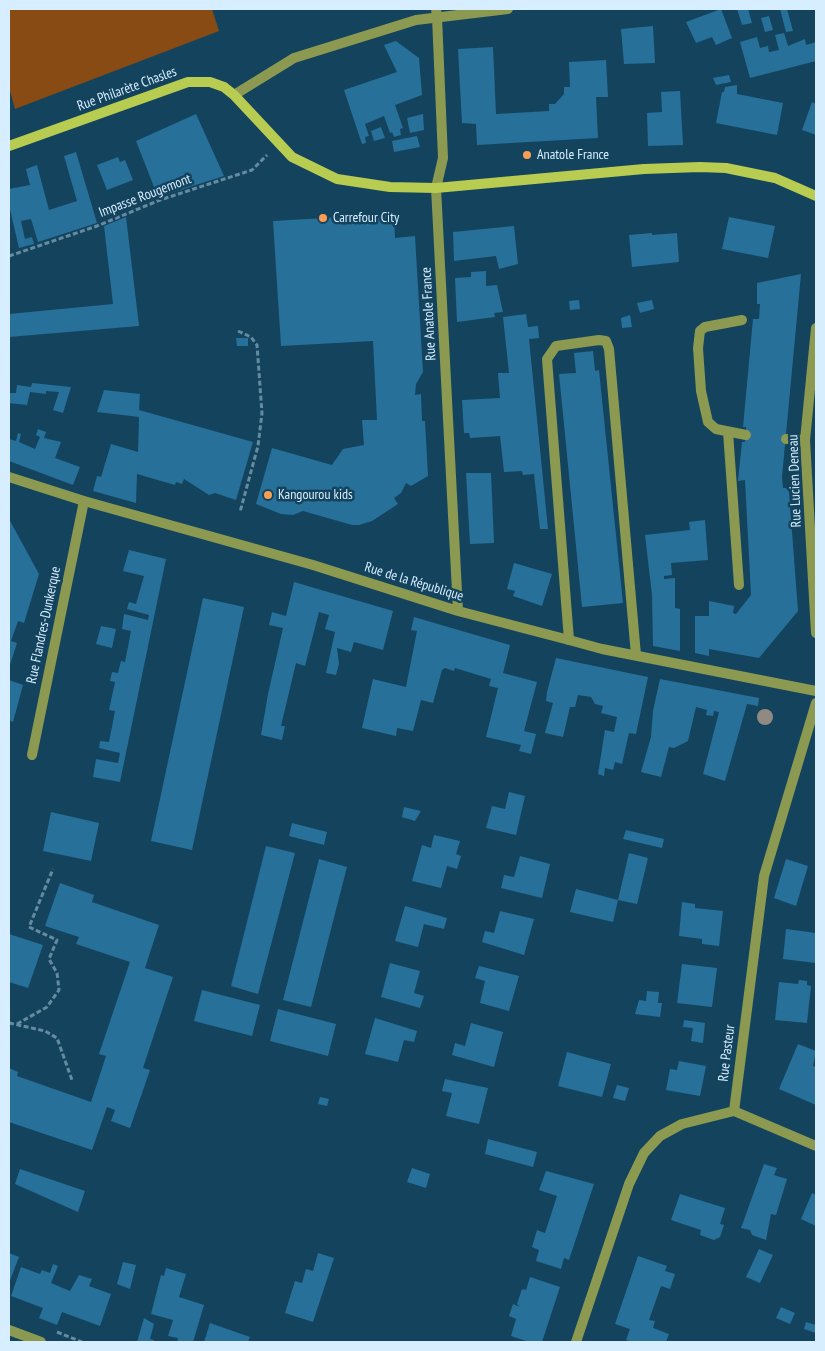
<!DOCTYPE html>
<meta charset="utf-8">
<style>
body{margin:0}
#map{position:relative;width:825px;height:1351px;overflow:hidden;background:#14435e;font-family:"PT Sans Narrow",sans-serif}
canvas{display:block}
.frame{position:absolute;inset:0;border:10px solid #d6eeff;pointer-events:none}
</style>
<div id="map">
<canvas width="825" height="1351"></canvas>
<div class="frame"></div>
</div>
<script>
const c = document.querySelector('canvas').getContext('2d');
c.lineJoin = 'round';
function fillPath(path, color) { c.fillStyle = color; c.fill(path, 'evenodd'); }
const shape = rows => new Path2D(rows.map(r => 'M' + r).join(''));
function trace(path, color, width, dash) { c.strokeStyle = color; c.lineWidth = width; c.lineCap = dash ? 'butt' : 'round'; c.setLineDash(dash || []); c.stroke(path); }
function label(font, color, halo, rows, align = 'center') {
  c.font = font + ' "PT Sans Narrow",sans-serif'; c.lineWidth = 5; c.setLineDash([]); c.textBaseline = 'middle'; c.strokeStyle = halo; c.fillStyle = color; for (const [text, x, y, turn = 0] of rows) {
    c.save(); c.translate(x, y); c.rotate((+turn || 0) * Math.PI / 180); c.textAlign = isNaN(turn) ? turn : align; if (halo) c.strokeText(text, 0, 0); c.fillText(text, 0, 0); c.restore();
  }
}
const green = shape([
 [9,9,212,9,219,31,15,109,9,87]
]);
const building = shape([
 [721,9,732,38,716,45,712,37,696,43,686,22],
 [737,9,748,9,752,23,742,25],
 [780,9,787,9,793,31,786,32],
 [769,16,773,30,765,32,761,18],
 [653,26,655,63,624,64,621,29],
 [784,33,788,46,805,39,806,45,816,42,816,61,750,78,740,42,757,37,760,48,768,46,769,52,779,50,775,35],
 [396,41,419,58,422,95,395,105,403,128,400,129,401,135,394,137,392,132,390,133,384,116,365,124,369,136,365,137,366,143,362,144,344,90,397,72,384,45],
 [493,47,496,114,549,111,549,104,555,104,564,94,564,87,570,87,569,62,606,60,608,97,596,97,598,138,477,145,476,124,462,123,458,49],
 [729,75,731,82,716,85,713,78],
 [737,85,737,94,783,103,777,135,716,123,722,92,724,92,725,87],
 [680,91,683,145,648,146,647,113,662,112,661,92],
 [812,102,816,104,816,135,802,130],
 [196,114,224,176,158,197,136,141],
 [423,114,424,130,410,133,407,118],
 [381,127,385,138,374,141,371,131],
 [417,136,420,147,394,152,392,141],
 [76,152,97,223,38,242,31,219,21,221,25,239,32,237,34,244,19,248,9,205,9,189,30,185,26,169,37,165,49,210,77,201,64,156],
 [118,157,120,162,125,160,133,180,107,190,97,165],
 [394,214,395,238,415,236,423,372,416,384,415,395,421,394,422,421,425,421,428,476,411,486,406,483,401,493,394,498,398,504,372,521,359,525,352,525,303,511,293,515,281,514,256,504,272,448,332,465,343,449,364,445,362,420,377,420,373,341,281,346,273,221],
 [126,217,139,326,9,337,9,314,113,304,104,226],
 [729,217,775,226,768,258,722,249],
 [514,226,518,264,499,269,496,256,454,261,453,232],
 [652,233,652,235,677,233,679,262,632,267,629,235],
 [486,271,486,286,497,285,503,312,494,313,495,317,457,322,455,278,471,277,471,272],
 [801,274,782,477,783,488,786,488,789,492,798,611,759,658,709,649,709,656,695,653,695,616,709,616,709,601,734,606,733,613,736,614,751,595,745,480,738,481,742,442,745,442,746,427,743,427,753,319,759,319,760,304,757,304,757,283],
 [579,300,580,309,570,310,569,301],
 [652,300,654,309,640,313,637,303],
 [526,314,528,327,538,326,539,338,529,339,548,529,540,529,534,474,523,475,522,471,504,472,500,436,470,438,469,433,464,433,462,400,500,398,498,373,509,373,503,317],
 [630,315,632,327,622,328,621,318],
 [236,338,248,338,248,346,237,346],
 [593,351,595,371,599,370,623,603,582,607,559,374,576,373,574,353],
 [32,383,71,387,63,413,53,410,59,392,46,391,46,394,30,392,27,405,9,403,9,393,16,393,17,385,31,387],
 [104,390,140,394,139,410,253,442,236,500,215,493,209,495,184,479,182,484,176,482,175,485,137,474,136,503,93,491,97,476,101,477,111,444,138,452,139,417,97,412],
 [38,429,46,432,44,438,61,442,55,458,80,467,73,485,9,461,9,439,16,441,18,433,21,434,19,442,35,449,40,437,36,435],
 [466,473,491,473,494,543,470,544],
 [9,519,39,574,24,623,18,621,11,641,17,643,9,668],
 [705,520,708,560,671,563,672,575,664,576,664,579,675,578,675,608,680,609,680,651,653,646,652,595,645,535,690,530,689,522],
 [129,550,166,559,120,782,93,777,96,759,118,763,120,753,99,748,100,741,109,742,115,711,109,710,115,682,110,681,112,672,118,673,121,661,125,662,131,631,122,629,124,614,148,620,149,615,127,609,129,602,136,604,144,576,123,571],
 [514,563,552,574,542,606,513,596,515,591,507,589],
 [294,582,393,611,383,650,354,642,351,652,337,648,339,664,336,675,326,673,335,632,325,629,329,615,319,612,305,666,296,663,281,726,285,726,282,740,261,735,268,694,283,628,269,625,272,612,286,616],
 [203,598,244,607,192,850,151,841],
 [414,617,510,645,503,673,537,682,524,731,536,734,531,754,519,751,521,745,486,737,498,688,489,686,491,679,455,668,454,671,445,668,442,670,433,703,421,700,413,731,397,728,396,736,362,728,373,679,406,687,417,631,411,630],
 [101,626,116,629,112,648,96,644],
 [556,658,648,677,636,734,629,733,622,764,615,762,613,770,605,768,604,776,598,774,605,730,614,732,617,717,601,713,603,706,595,704,591,697,578,695,575,707,570,707,563,737,545,733,553,703,546,701,547,692],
 [660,679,759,698,758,706,747,704,725,781,703,774,719,712,714,711,713,716,706,715,707,710,696,707,688,741,674,748,669,747,661,777,641,772,651,737,653,711],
 [9,680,23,685,13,722,9,720],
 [509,792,525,796,516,835,486,828,492,806,505,809],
 [404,807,421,811,415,821,402,817],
 [51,812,99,823,91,861,43,851],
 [292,823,327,832,324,845,289,836],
 [626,830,664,839,662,848,623,839],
 [434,835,460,841,456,854,461,856,457,869,447,866,441,888,412,881,422,845,431,848],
 [266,846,295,853,258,994,231,986],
 [629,853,648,858,637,904,618,900],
 [520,856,550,864,542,898,501,888,504,875,514,877],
 [319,859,347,867,311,1007,283,1000],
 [786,859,808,866,796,906,774,898],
 [60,883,94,895,92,902,159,925,145,968,173,977,143,1068,150,1070,130,1128,111,1121,115,1110,107,1107,92,1150,9,1122,9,1068,18,1072,17,1076,91,1102,106,1056,99,1054,130,962,76,944,79,937,45,926],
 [576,889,618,900,613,922,570,912],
 [682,902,695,904,695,908,723,911,719,946,702,944,702,939,679,936],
 [405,906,447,918,444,929,424,924,418,947,395,941],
 [500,911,534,919,524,955,482,942,485,931,494,933],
 [786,929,816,933,816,963,783,959],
 [9,934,43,945,28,988,9,982],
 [390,963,420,971,414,993,424,996,420,1008,381,997],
 [682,964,717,968,712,1007,677,1003],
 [479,966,519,976,509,1011,480,1003,485,981,475,978],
 [799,980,807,981,807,985,811,986,807,1023,775,1020,779,982,798,984],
 [202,990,260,1005,252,1036,194,1021],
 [647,991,659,992,658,1003,662,1003,660,1017,635,1014,639,1000,646,1001],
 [278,1009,336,1024,328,1056,270,1041],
 [375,1018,417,1031,414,1042,404,1040,398,1062,365,1054],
 [684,1020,705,1023,703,1043,691,1041,693,1028,683,1027],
 [471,1023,503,1032,494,1067,452,1055,455,1043,465,1046],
 [798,1044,816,1051,813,1066,816,1067,816,1105,779,1089],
 [567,1052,611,1064,602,1097,558,1086],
 [679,1061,706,1066,700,1096,666,1090,670,1069,677,1070],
 [445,1079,488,1088,479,1124,446,1116,452,1093,442,1091],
 [617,1085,629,1088,625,1101,613,1098],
 [320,1097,329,1099,327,1106,318,1104],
 [488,1139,537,1152,533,1167,485,1154],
 [764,1164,777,1168,774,1175,787,1179,776,1215,771,1214,766,1240,752,1235,750,1230,741,1228],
 [412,1168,430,1174,426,1188,407,1182],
 [20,1169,85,1191,78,1212,15,1184],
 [546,1171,594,1184,569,1260,564,1258,561,1269,536,1261,539,1250,532,1247,537,1230,545,1233,557,1196,539,1190],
 [812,1193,816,1195,816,1226,801,1219],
 [680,1194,725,1208,720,1224,724,1225,720,1237,714,1240,700,1235,701,1230,671,1220],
 [759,1249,773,1255,760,1283,746,1277],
 [9,1253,19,1257,9,1283],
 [318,1253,334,1258,313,1322,285,1313,295,1281,302,1283,306,1269,313,1271],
 [638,1256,667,1266,665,1271,675,1274,670,1289,661,1286,649,1320,655,1321,653,1328,669,1334,666,1342,633,1342,626,1340,630,1329,615,1324],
 [123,1262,136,1265,130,1289,117,1284],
 [53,1264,58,1266,51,1283,70,1291,79,1275,92,1279,89,1286,111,1294,100,1326,62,1312,57,1325,39,1318,43,1308,11,1296,21,1267,40,1274,42,1270,50,1273],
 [166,1268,186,1274,179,1297,204,1305,193,1342,177,1342,178,1338,168,1336,173,1320,151,1314,161,1275,164,1276],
 [530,1277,560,1287,542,1342,529,1342,511,1336,516,1319,509,1316,513,1304,520,1307,517,1304,522,1289,526,1290],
 [781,1307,795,1313,790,1324,776,1318],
 [144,1318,154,1324,150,1339,154,1340,154,1342,137,1342],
 [806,1322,816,1325,816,1333,804,1329],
 [210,1323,250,1337,248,1342,204,1342]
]);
const path = shape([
 [9,256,97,226,160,200,252,170,267,155],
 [238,331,251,337,257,345,262,413,258,446,240,512],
 [9,1023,45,1031,57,1038,72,1080],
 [17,1024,47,1007,59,990,57,973,49,959,57,940,29,927,53,869],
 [57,1332,82,1342]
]);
const lane = shape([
 [436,9,437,17],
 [742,320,705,327,700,331,698,348,701,391,708,422,716,429,746,435],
 [728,432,739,585],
 [786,439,805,440],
 [569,640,547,359,556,346,599,340,606,341,609,349,636,655]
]);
const street = shape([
 [437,17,443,158,436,188,458,611],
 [234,95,294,58,416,20,508,9],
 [816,328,805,440,816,633],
 [9,477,84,501,313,565,458,611,569,640,602,649,816,691],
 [32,755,84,501],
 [734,1111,816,1146],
 [9,1330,41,1342],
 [576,1342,629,1184,644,1153,660,1136,682,1124,734,1111,764,876,816,703]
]);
const secondary = shape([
 [9,146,188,82,210,82,224,87,234,95,292,157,337,179,390,187,436,188,644,169,700,167,726,168,775,178,816,196]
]);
const trees = [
 [765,717]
];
const markers = [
 [527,155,5,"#fb9e51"],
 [323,218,5,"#fb9e51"],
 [268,495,5,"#fb9e51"]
];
const streetNames = [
 ["Rue Philarète Chasles",127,89,-20],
 ["Impasse Rougemont",145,196,-21],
 ["Rue Anatole France",429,314,-93],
 ["Rue Lucien Deneau",795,481,-92],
 ["Rue de la République",414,582,17],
 ["Rue Flandres-Dunkerque",44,625,-78],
 ["Rue Pasteur",727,1053,-83]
];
const poiNames = [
 ["Anatole France",537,155],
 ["Carrefour City",333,218],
 ["Kangourou kids",278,495]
];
fillPath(green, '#884b13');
fillPath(building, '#277099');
trace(path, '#658ba1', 3, [5, 2.5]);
trace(lane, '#8c9950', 10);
trace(street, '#8c9950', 10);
trace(secondary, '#b7cc51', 10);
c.fillStyle = '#918a82';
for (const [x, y] of trees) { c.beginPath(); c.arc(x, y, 8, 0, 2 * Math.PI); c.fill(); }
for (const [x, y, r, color] of markers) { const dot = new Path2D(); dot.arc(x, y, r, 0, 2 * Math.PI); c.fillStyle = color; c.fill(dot); trace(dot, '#14435e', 2); }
label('14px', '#d6eeff', '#14435e', streetNames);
label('14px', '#d6eeff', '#14435e', poiNames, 'left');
</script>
